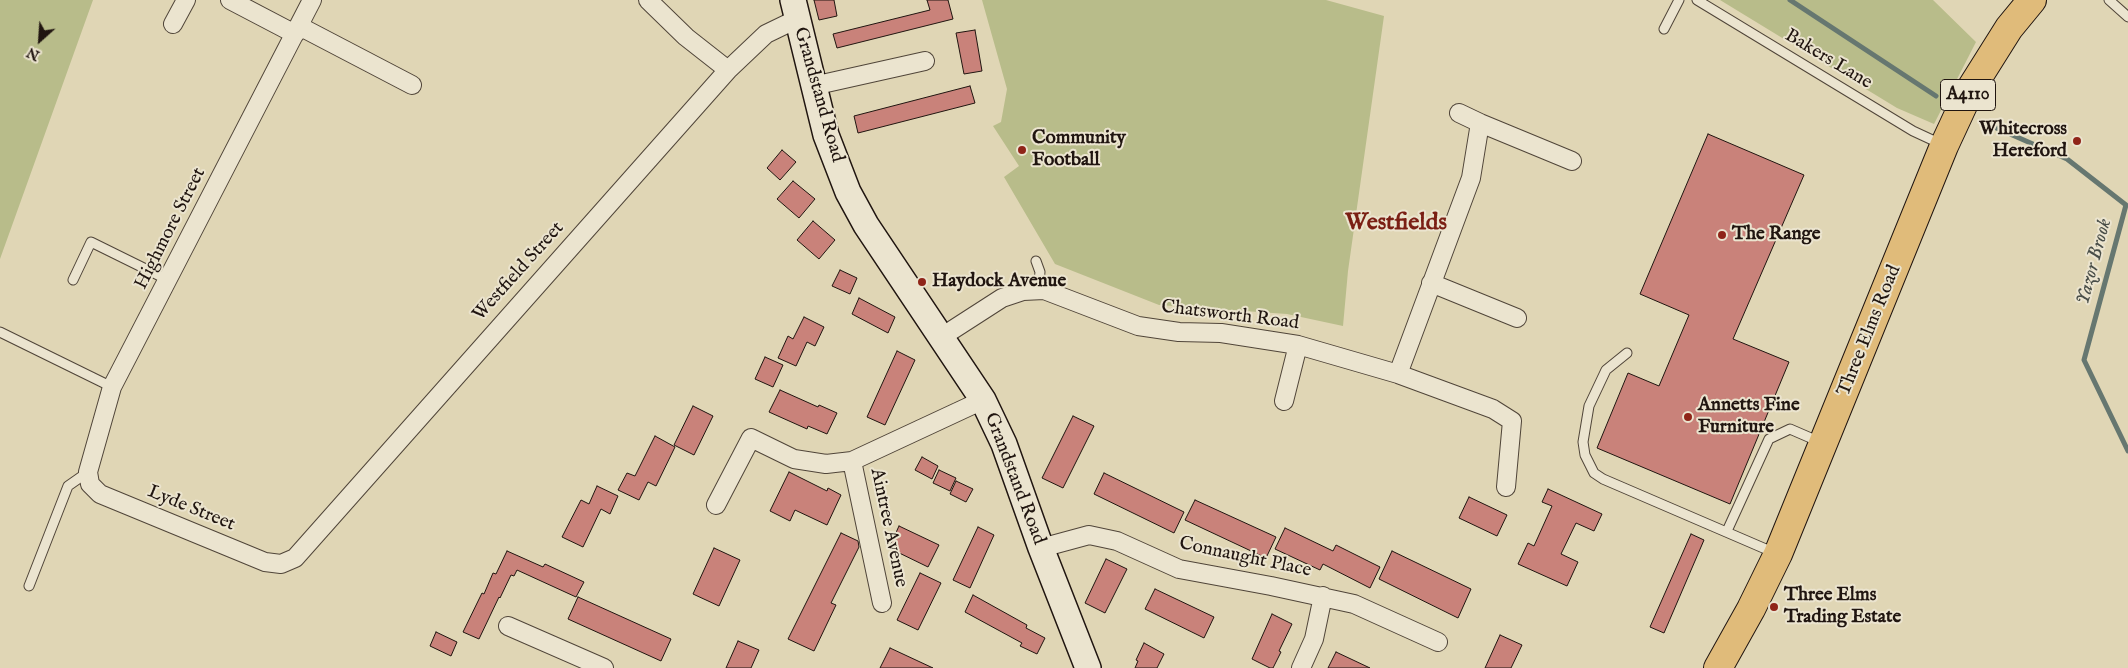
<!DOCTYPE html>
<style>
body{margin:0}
#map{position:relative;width:2128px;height:668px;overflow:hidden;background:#e0d6b5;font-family:"IM FELL English",serif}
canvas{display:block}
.north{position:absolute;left:15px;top:15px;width:50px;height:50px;-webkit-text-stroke:4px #ebe4cf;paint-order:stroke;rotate:206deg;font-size:14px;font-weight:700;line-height:20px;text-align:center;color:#201510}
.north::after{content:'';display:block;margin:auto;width:18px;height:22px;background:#201510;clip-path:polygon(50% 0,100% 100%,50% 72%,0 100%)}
</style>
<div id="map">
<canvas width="2128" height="668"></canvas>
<div class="north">N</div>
</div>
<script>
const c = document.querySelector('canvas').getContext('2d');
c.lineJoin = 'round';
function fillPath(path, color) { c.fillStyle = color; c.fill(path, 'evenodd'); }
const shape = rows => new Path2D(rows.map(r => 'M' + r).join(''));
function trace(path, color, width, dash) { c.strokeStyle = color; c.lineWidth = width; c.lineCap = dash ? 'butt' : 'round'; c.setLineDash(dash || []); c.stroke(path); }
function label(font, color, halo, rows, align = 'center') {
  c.font = font + ' "IM FELL English",serif'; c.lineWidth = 4; c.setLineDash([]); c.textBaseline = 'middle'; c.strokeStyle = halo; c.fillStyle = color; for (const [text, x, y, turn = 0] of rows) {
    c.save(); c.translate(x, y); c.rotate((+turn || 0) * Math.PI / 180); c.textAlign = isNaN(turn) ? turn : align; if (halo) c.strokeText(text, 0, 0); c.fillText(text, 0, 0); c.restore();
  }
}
const green = shape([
 [0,0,93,0,0,259],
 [982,0,1326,0,1384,16,1348,271,1343,326,1287,314,1159,305,1055,264,1004,177,1019,166,993,126,1001,122,1007,89],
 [1720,0,1933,0,1976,42,1934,124,1897,108]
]);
const stream = shape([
 [1790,0,1936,96],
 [1985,123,2067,159,2126,205,2084,360,2128,451]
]);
const building = shape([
 [814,0,834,0,837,16,819,20,814,0],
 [927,0,948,0,953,19,837,48,833,34,930,10,927,0],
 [975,30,982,71,964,74,956,33,975,30],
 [970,86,975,103,858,133,854,116,970,86],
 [1708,134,1804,175,1733,339,1789,362,1730,504,1597,448,1628,373,1659,386,1689,315,1640,294,1708,134],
 [782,150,796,162,780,180,767,168,782,150],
 [793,181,815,199,799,218,777,199,793,181],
 [813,221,835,240,819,259,797,240,813,221],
 [840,270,857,278,850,294,832,286,840,270],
 [859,298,895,317,888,333,852,314,859,298],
 [804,317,824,327,815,346,807,342,796,366,778,358,788,336,793,339,804,317],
 [897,351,915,360,885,425,867,417,897,351],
 [765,357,783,365,773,387,755,379,765,357],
 [780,390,818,407,819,405,837,413,827,434,808,426,807,429,769,412,780,390],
 [693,406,713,416,694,455,674,445,693,406],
 [1073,416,1094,426,1063,488,1042,478,1073,416],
 [655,436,675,447,656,486,648,482,639,500,618,490,627,473,635,476,655,436],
 [922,457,938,466,932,479,915,470,922,457],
 [939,470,956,478,950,491,933,483,939,470],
 [789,472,827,491,828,488,841,495,827,525,795,510,790,521,770,511,789,472],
 [1104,473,1184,512,1174,533,1094,494,1104,473],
 [956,481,973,489,966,502,950,494,956,481],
 [597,486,618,496,610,514,601,509,583,547,562,537,581,500,589,504,597,486],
 [1548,489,1602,514,1594,531,1576,523,1561,554,1578,562,1567,586,1518,564,1528,543,1534,546,1552,506,1542,502,1548,489],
 [1469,497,1507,515,1497,536,1459,518,1469,497],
 [1195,500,1276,537,1266,558,1185,520,1195,500],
 [899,526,939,545,928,567,889,548,899,526],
 [978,527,994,535,970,588,953,580,978,527],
 [1285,528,1333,551,1336,545,1380,567,1370,588,1323,564,1320,570,1275,549,1285,528],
 [841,533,858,541,859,547,831,603,836,605,814,651,788,639,841,533],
 [1691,534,1704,540,1664,633,1650,627,1691,534],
 [714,548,740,560,719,606,693,594,714,548],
 [507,551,543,567,545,564,584,582,576,597,517,570,514,576,511,575,500,598,499,597,479,639,463,632,482,593,484,594,493,573,496,574,507,551],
 [1392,551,1471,589,1458,618,1379,579,1392,551],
 [1106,559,1127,569,1105,613,1085,603,1106,559],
 [920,573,941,583,918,630,897,620,920,573],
 [1155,589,1214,617,1204,638,1145,609,1155,589],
 [973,595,1027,625,1026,628,1045,638,1037,654,1020,646,1022,643,965,612,973,595],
 [578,597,671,639,661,661,568,619,578,597],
 [1272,614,1292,624,1279,651,1281,652,1273,668,1270,668,1252,659,1272,614],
 [436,632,457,642,451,656,430,646,436,632],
 [1500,635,1522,645,1511,668,1485,668,1500,635],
 [738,641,759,650,751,668,726,668,738,641],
 [1144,643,1164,654,1157,668,1135,668,1138,661,1136,660,1144,643],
 [890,648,933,668,880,668,890,648],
 [1336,652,1370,668,1328,668,1336,652]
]);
const lane = shape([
 [1697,0,1913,131,1941,144],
 [2109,0,2128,17],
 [1664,29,1679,0],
 [1036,261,1040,272,1038,291],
 [73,280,91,242,168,280],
 [0,332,112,387],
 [1627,353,1606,370,1589,406,1583,442,1585,455,1594,473,1603,479,1775,553],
 [1727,531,1769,439,1790,429,1820,442],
 [29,586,68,486,88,472]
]);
const street = shape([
 [230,0,295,34],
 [312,0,112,387,88,472,90,484,100,494,265,562,281,564,295,558,728,70,766,34,797,19],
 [648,0,686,37,728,70],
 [173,24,186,0],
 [299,26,412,85],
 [813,86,925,61],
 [1459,113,1480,123],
 [1431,283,1517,318],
 [943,336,1002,298,1023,291,1044,290,1138,326,1179,332,1221,333,1298,345,1398,374,1493,409,1512,421,1506,487],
 [1398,374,1471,178,1480,123,1572,161],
 [1284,401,1298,345],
 [852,461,882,603],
 [716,505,751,438,794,459,826,464,852,461,983,400],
 [1041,548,1089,535,1117,541,1179,569,1271,586,1354,604,1438,642],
 [508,626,604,668],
 [1301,668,1314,639,1323,596]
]);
const secondary = shape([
 [793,0,826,135,848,192,866,225,983,400,1004,444,1041,548,1088,668]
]);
const primary = shape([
 [1718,668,1751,609,1778,554,1944,146,1970,90,2009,28,2032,0]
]);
const markers = [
 [2077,141,5,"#8f2418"],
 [1022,150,5,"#8f2418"],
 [1722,235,5,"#8f2418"],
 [922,282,5,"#8f2418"],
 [1688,417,5,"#8f2418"],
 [1774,607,5,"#8f2418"]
];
const shields = [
 [1968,95,55]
];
const shieldNames = [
 ["A4110",1968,95]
];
const streetNames = [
 ["Bakers Lane",1828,60,31],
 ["Grandstand Road",818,95,74],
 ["Highmore Street",171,229,-63],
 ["Westfield Street",519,272,-48],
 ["Chatsworth Road",1230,316,7],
 ["Three Elms Road",1870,331,-68],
 ["Grandstand Road",1014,479,69],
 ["Lyde Street",191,509,22],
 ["Aintree Avenue",888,528,78],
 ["Connaught Place",1245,558,12]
];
const poiNames = [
 ["Whitecross",2067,130,"right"],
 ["Hereford",2067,152,"right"],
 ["Community",1032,139],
 ["Football",1032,161],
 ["The Range",1732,235],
 ["Haydock Avenue",932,282],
 ["Annetts Fine",1698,406],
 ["Furniture",1698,428],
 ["Three Elms",1784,596],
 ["Trading Estate",1784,618]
];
const waterNames = [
 ["Yazor Brook",2095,262,-75]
];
const districtNames = [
 ["Westfields",1396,224]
];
fillPath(green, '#b8bc8a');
trace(stream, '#667770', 5);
fillPath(building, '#c9827a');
trace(building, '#201510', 1);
trace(lane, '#504539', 11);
trace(street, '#504539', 20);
trace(secondary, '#201510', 28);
trace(primary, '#201510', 30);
trace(lane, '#ebe4cf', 9);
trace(street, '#ebe4cf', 18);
trace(secondary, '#ebe4cf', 25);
trace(primary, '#e0bb7a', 28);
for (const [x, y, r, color] of markers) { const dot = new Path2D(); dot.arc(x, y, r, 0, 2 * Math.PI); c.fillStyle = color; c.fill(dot); trace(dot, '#ebe4cf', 2); }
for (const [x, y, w] of shields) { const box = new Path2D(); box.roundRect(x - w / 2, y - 15.5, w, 31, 4); c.fillStyle = '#ebe4cf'; c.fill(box); trace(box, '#201510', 1); }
label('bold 18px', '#201510', null, shieldNames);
label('19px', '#201510', '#ebe4cf', streetNames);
label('bold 19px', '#201510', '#ebe4cf', poiNames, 'left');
label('italic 20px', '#494e48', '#ebe4cf', waterNames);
label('bold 24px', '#7a1f14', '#ebe4cf', districtNames);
</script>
